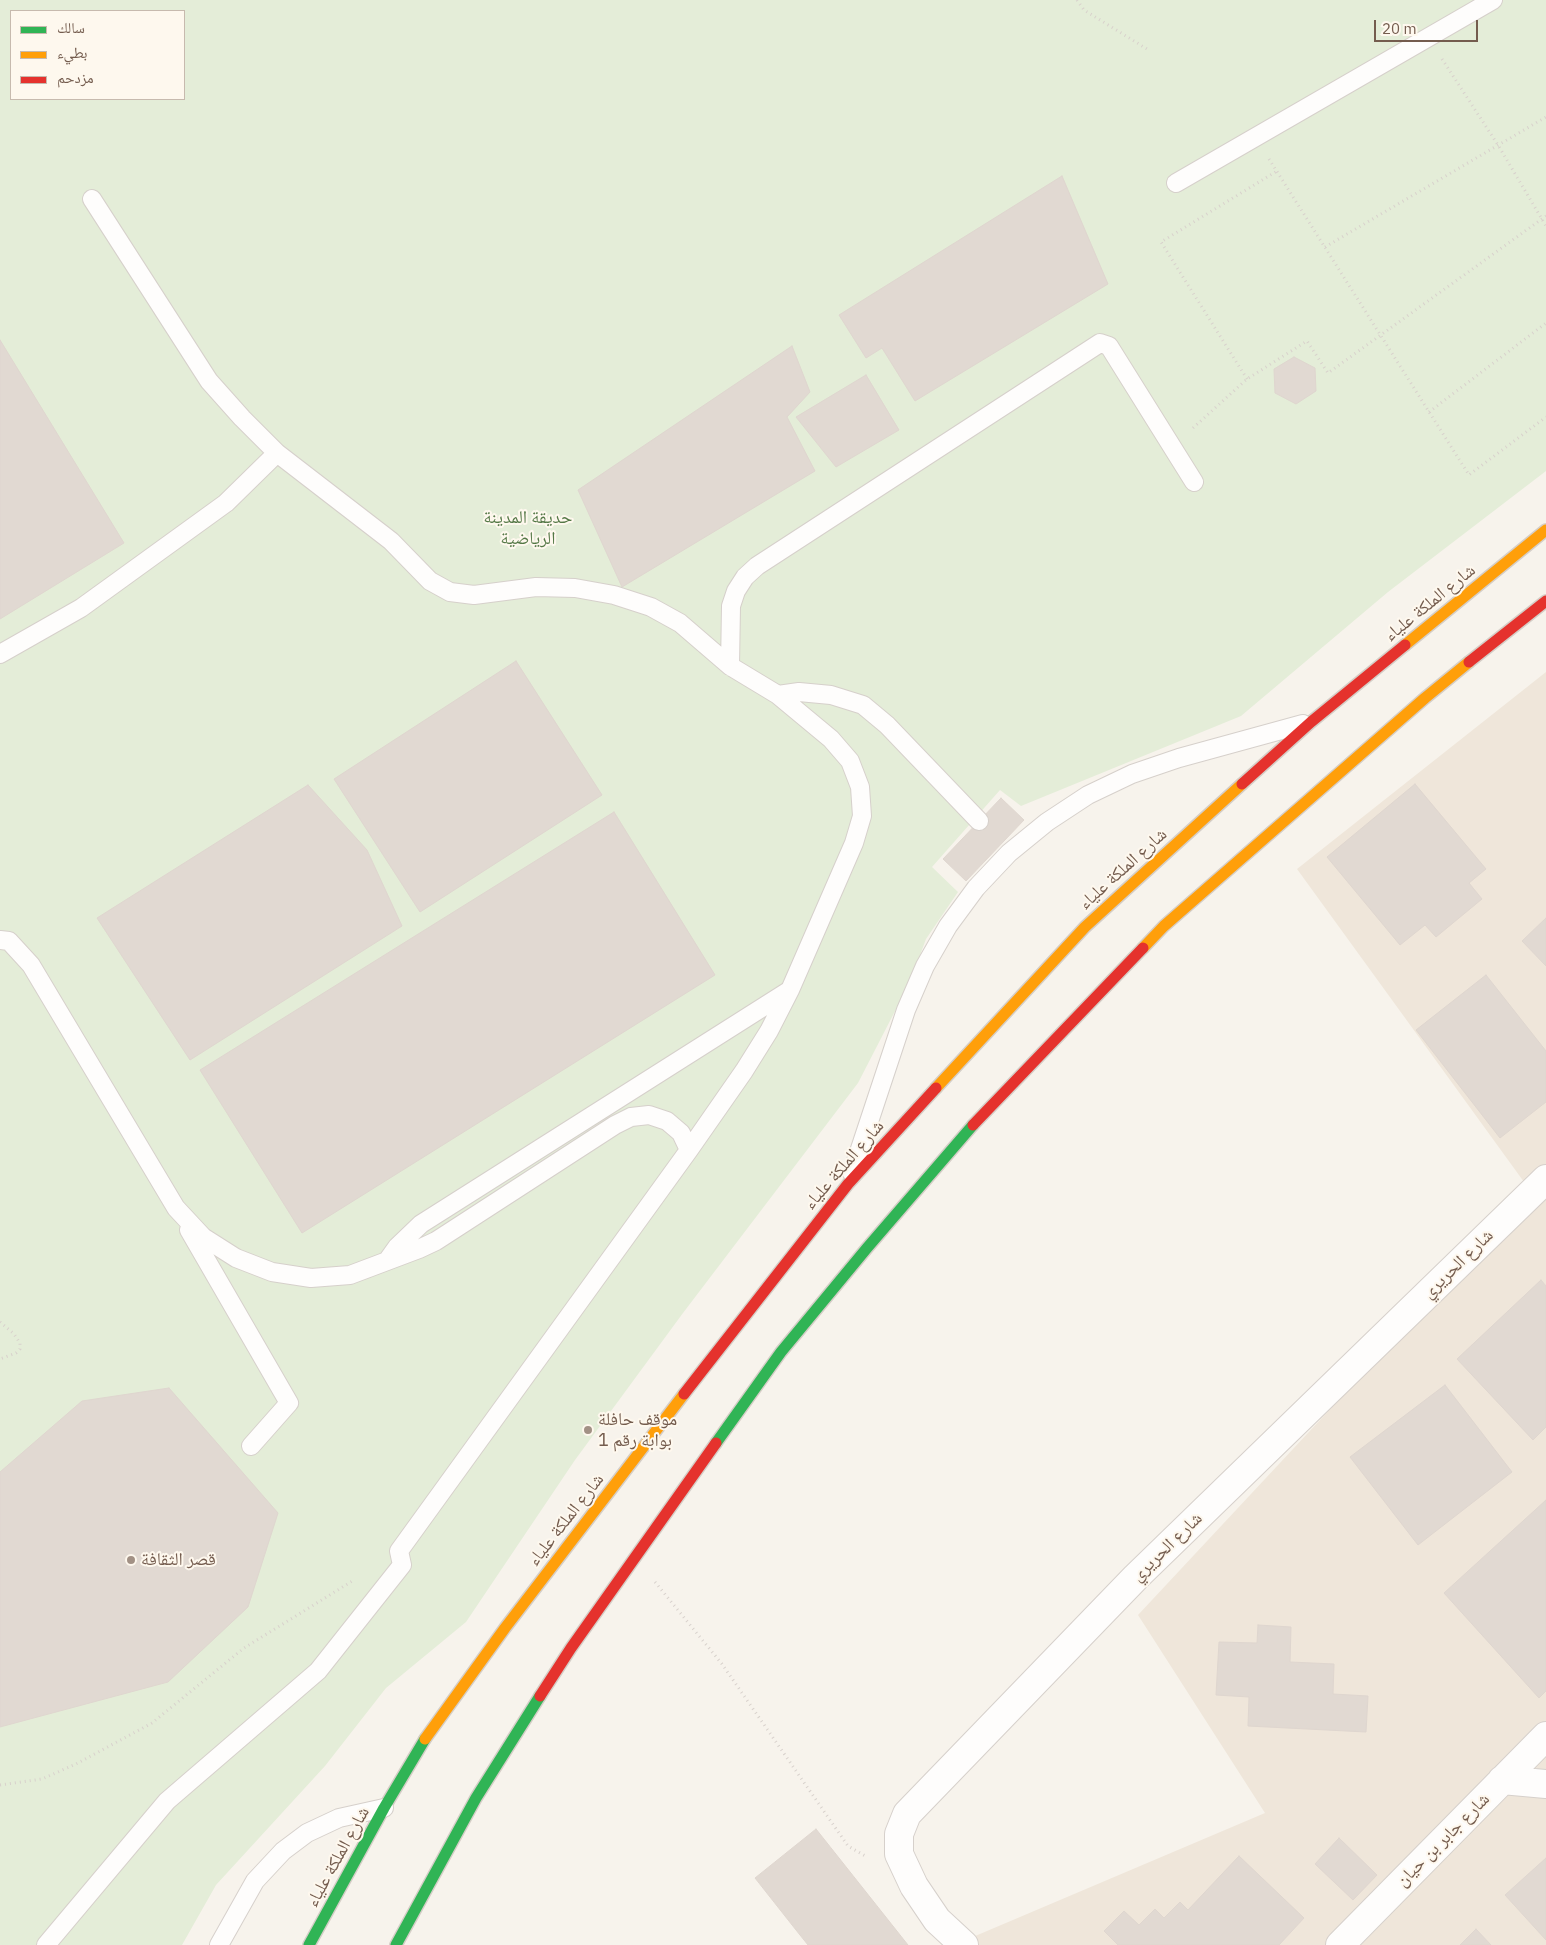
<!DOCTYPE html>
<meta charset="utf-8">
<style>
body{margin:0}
#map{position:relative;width:1546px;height:1945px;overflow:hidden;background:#f7f3ec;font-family:"IBM Plex Sans","Noto Naskh Arabic",sans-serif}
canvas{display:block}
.legend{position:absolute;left:10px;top:10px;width:175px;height:90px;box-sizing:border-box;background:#fef8ee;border:1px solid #c7baae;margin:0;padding:6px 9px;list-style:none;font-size:15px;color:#745c4e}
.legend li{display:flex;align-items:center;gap:10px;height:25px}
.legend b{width:25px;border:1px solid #c7baae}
.scale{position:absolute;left:1374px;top:20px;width:104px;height:22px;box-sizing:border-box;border:2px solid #745c4e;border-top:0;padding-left:6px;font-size:15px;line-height:18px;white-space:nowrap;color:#745c4e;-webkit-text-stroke:4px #fef8ee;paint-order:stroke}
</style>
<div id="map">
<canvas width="1546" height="1945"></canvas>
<ul class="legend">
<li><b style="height:6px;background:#30b455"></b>سالك</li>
<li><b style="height:6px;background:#ff9f0a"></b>بطيء</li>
<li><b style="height:6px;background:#e5322d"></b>مزدحم</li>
</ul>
<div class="scale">20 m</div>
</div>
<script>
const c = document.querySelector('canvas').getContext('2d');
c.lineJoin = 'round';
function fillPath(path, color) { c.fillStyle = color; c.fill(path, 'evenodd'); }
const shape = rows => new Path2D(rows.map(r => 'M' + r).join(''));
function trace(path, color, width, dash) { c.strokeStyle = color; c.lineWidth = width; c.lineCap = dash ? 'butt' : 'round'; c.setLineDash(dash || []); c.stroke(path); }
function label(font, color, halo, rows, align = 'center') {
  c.font = font + ' "IBM Plex Sans","Noto Naskh Arabic",sans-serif'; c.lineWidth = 4; c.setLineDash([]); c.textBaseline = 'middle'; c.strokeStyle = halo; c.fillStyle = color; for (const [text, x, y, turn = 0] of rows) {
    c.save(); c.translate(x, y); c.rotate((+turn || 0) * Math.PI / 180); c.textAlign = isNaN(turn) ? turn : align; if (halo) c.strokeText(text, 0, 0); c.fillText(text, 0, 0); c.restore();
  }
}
const residential = shape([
 [1546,672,1546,1945,954,1945,1265,1813,1138,1615,1532,1193,1297,869]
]);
const green = shape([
 [0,0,1546,0,1546,471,1388,592,1241,716,1021,806,1000,790,932,867,958,892,926,939,910,982,858,1083,683,1313,575,1460,466,1622,386,1688,325,1766,216,1885,182,1945,0,1945],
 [11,11,184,11,184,99,11,99]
]);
const building = shape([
 [1062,176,1108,284,915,401,882,348,866,358,839,315,1062,176],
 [0,340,124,543,0,619,0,340],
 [792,346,810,392,787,417,815,471,622,587,578,490,792,346],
 [1294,357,1315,368,1316,391,1296,404,1275,393,1274,369,1294,357],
 [866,375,899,430,836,467,796,417,866,375],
 [516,661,602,795,420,912,334,779,516,661],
 [1415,784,1486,869,1469,883,1482,899,1436,937,1425,925,1400,945,1327,857,1415,784],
 [308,785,367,850,402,926,190,1060,97,918,308,785],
 [1001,798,1024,820,966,881,943,859,1001,798],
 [614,812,715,975,302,1233,200,1070,614,812],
 [1546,918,1546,966,1522,941,1546,918],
 [1486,975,1546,1051,1546,1102,1500,1138,1416,1030,1486,975],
 [1541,1280,1546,1286,1546,1427,1533,1440,1457,1359,1541,1280],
 [1445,1385,1512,1472,1418,1545,1350,1457,1445,1385],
 [169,1388,278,1513,248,1607,168,1682,0,1727,0,1472,82,1401,169,1388],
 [1546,1500,1546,1691,1539,1698,1444,1593,1546,1500],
 [1258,1625,1291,1627,1290,1662,1334,1664,1333,1694,1368,1696,1366,1732,1248,1726,1249,1697,1216,1695,1219,1642,1257,1643,1258,1625],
 [816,1829,908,1945,808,1945,796,1930,755,1878,816,1829],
 [1339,1838,1377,1875,1353,1900,1315,1864,1339,1838],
 [1239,1856,1304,1918,1279,1945,1118,1945,1104,1931,1124,1911,1139,1925,1155,1909,1164,1918,1180,1902,1188,1910,1239,1856],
 [1546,1858,1546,1940,1505,1895,1546,1858],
 [1476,1929,1491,1945,1460,1945,1476,1929]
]);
const path = shape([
 [1077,0,1084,10,1147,49],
 [1442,59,1498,145,1546,226],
 [1269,159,1469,475,1546,417],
 [1325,247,1546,117],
 [1247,379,1161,242,1277,171],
 [1429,412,1546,323],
 [1193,428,1247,379,1307,341,1328,373,1546,216],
 [0,1322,14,1334,20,1343,20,1349,16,1353,0,1359],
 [655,1582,722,1664,848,1846,867,1857],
 [0,1785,42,1779,76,1764,152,1723,244,1648,354,1580]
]);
const lane = shape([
 [1176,183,1493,0],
 [0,654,81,608,226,503,277,453],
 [730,666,731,606,736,591,745,577,757,566,1100,343,1109,346,1194,482],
 [778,695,799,692,831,695,863,705,887,725,979,821],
 [0,940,9,941,31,965,176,1208,203,1237,236,1258,272,1272,311,1278,350,1275,419,1249,436,1241,615,1125,631,1117,649,1115,667,1121,681,1133,689,1150],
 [852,1173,906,1010,925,966,948,926,976,888,1009,853,1047,822,1088,795,1132,774,1179,758,1303,724],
 [189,1230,289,1403,251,1446],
 [387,1261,397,1247,421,1224,790,990],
 [46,1945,167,1801,318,1671,402,1565,399,1551,689,1150,744,1071,769,1031,790,990,854,843,862,816,860,787,850,761,831,739,778,695,730,666,680,623,651,607,614,595,575,588,536,587,474,595,450,592,430,581,391,541,277,453,242,418,209,381,92,199],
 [219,1945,255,1881,283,1851,307,1833,339,1818,384,1808]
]);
const street = shape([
 [1502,1780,1546,1784],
 [964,1945,937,1920,914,1886,899,1854,899,1834,907,1814,1136,1577,1546,1179],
 [1340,1945,1546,1736]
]);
const fast = shape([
 [716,1443,781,1352,867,1248,973,1125],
 [309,1945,384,1808,425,1739],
 [396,1945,476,1798,540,1696]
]);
const slow = shape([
 [1405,645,1546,530],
 [1143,948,1164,926,1425,698,1469,662],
 [936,1088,1085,927,1242,784],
 [425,1739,505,1628,684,1394]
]);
const jam = shape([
 [1469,662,1546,601],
 [1242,784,1311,722,1405,645],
 [973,1125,1143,948],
 [684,1394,848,1184,936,1088],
 [540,1696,571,1648,716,1443]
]);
const markers = [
 [588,1430,5,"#a29185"],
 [131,1560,5,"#a29185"]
];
const parkNames = [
 ["حديقة المدينة",528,518],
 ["الرياضية",528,539]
];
const streetNames = [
 ["شارع الملكة علياء",1430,603,-39],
 ["شارع الملكة علياء",1123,869,-42],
 ["شارع الملكة علياء",844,1165,-49],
 ["شارع الحريري",1458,1264,-44],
 ["شارع الملكة علياء",566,1520,-52],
 ["شارع الحريري",1167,1547,-44],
 ["شارع جابر بن حيان",1443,1840,-45],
 ["شارع الملكة علياء",338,1857,-61]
];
const poiNames = [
 ["موقف حافلة",598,1420],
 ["بوابة رقم 1",598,1441],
 ["قصر الثقافة",141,1560]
];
fillPath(residential, '#efe6da');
fillPath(green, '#e4edd8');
fillPath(building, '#e1d9d2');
trace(building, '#dfd6cf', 1);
trace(lane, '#d6d0cb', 20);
trace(street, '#d6d0cb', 30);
trace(fast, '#d5cec7', 14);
trace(slow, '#d5cec7', 14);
trace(jam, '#d5cec7', 14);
trace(path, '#d8d1cc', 3, [1, 4]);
trace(lane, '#fefdfc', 18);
trace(street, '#fefdfc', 28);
trace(fast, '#30b455', 11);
trace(slow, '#ff9f0a', 11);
trace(jam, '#e5322d', 11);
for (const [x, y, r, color] of markers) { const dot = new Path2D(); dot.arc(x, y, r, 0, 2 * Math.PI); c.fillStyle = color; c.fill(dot); trace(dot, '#fef8ee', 2); }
label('18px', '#547846', '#fef8ee', parkNames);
label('18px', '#745c4e', '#fef8ee', streetNames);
label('18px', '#745c4e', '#fef8ee', poiNames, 'left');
</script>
